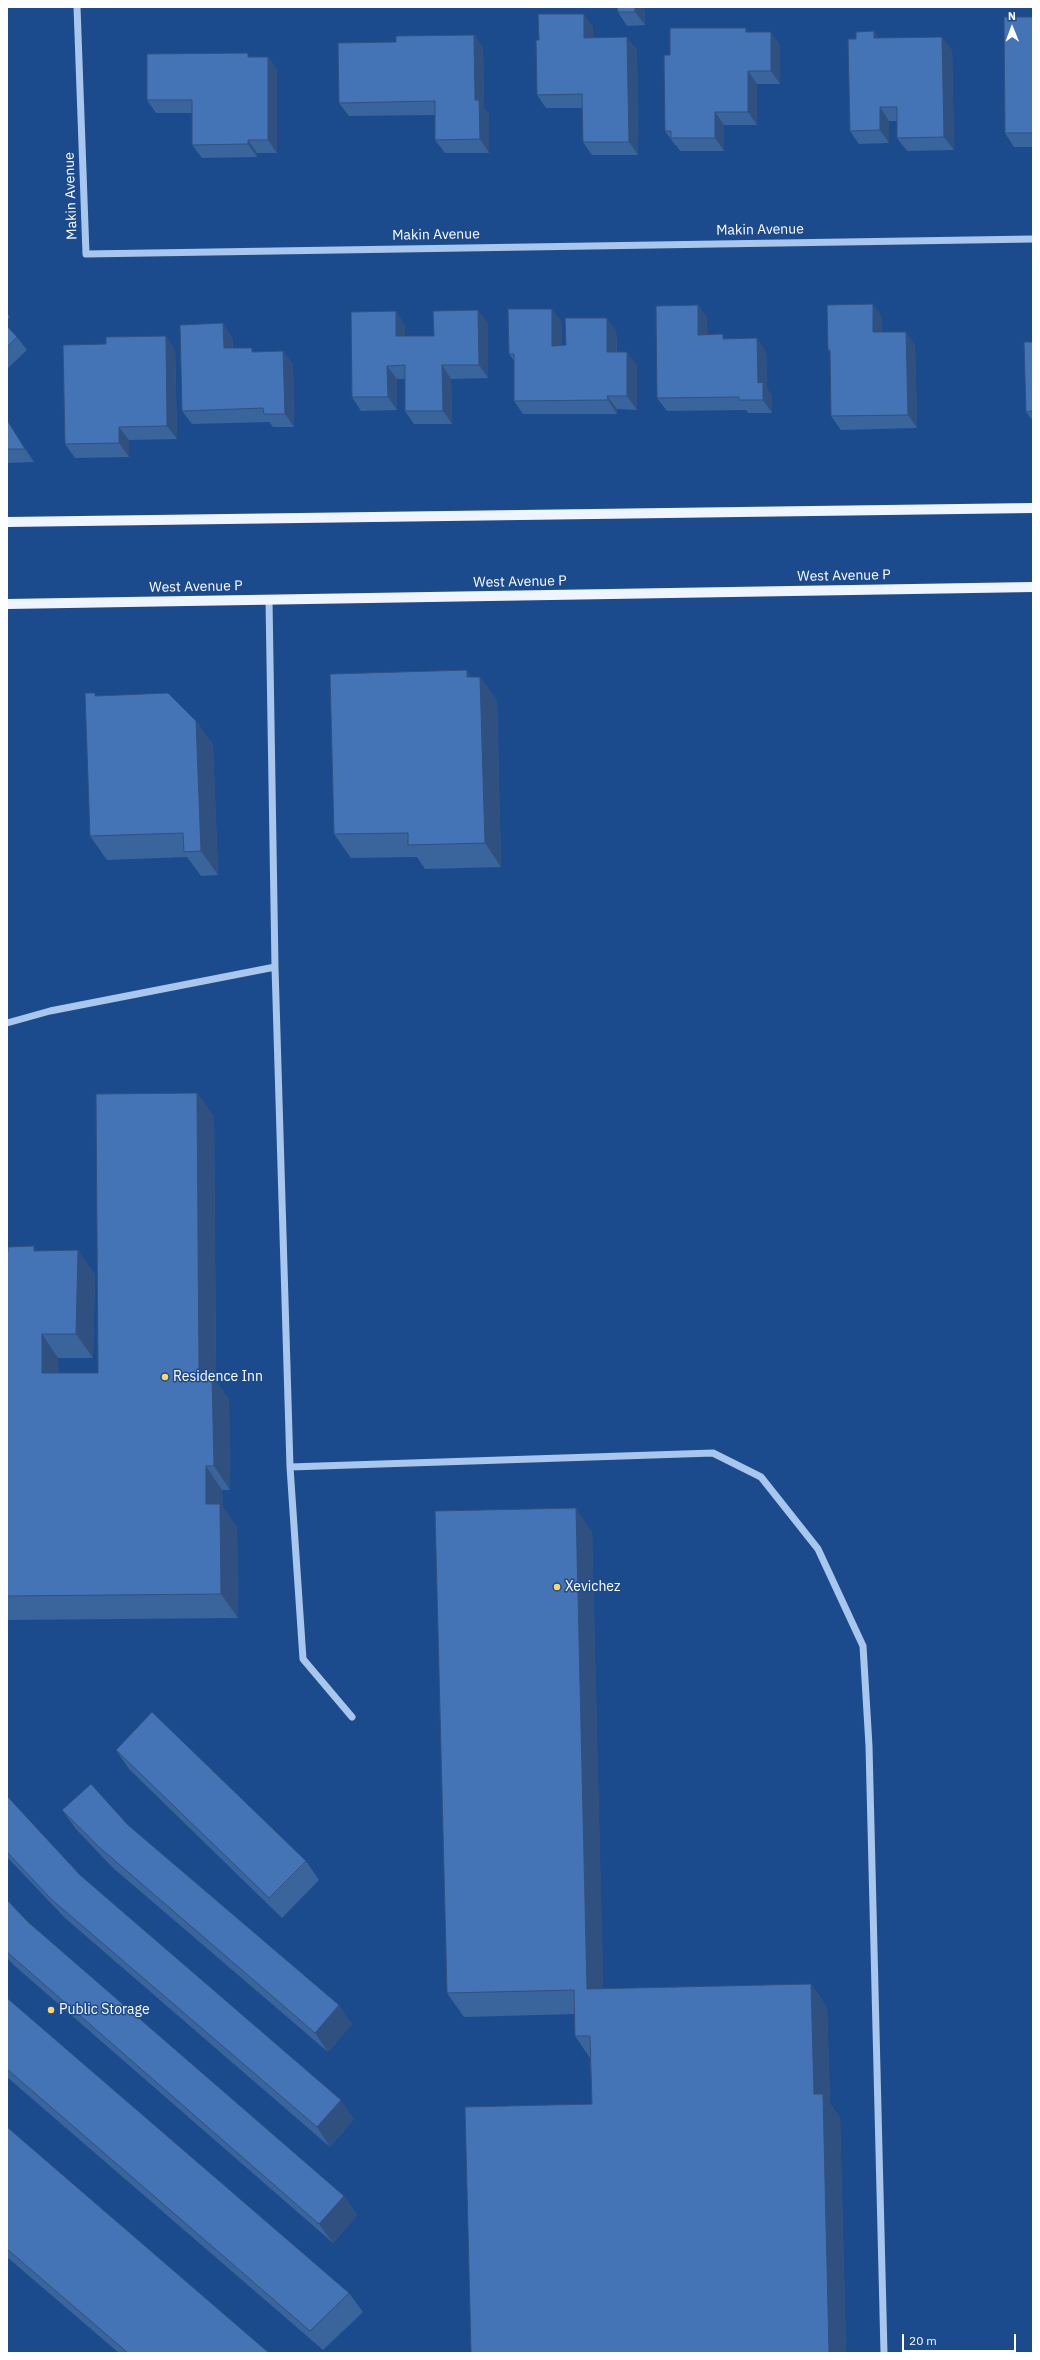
<!DOCTYPE html>
<style>
body{margin:0}
#map{position:relative;width:1040px;height:2360px;overflow:hidden;background:#1c4b8d;font-family:"IBM Plex Sans",sans-serif}
canvas{display:block}
.frame{position:absolute;inset:0;border:8px solid #fff;pointer-events:none}
.north{position:absolute;left:992px;top:8px;width:40px;height:40px;-webkit-text-stroke:3px #1c4b8d;paint-order:stroke;rotate:359deg;font-size:11px;font-weight:700;line-height:16px;text-align:center;color:#fff}
.north::after{content:'';display:block;margin:auto;width:14px;height:18px;background:#fff;clip-path:polygon(50% 0,100% 100%,50% 72%,0 100%)}
.scale{position:absolute;left:902px;top:2334px;width:114px;height:18px;box-sizing:border-box;border:2px solid #fff;border-top:0;padding-left:5px;font-size:12px;line-height:14px;white-space:nowrap;color:#fff;-webkit-text-stroke:3px #1c4b8d;paint-order:stroke}
</style>
<div id="map">
<canvas width="1040" height="2360"></canvas>
<div class="frame"></div>
<div class="north">N</div>
<div class="scale">20 m</div>
</div>
<script>
const c = document.querySelector('canvas').getContext('2d');
c.lineJoin = 'round';
const shape = rows => new Path2D(rows.map(r => 'M' + r).join(''));
function trace(path, color, width, dash) { c.strokeStyle = color; c.lineWidth = width; c.lineCap = dash ? 'butt' : 'round'; c.setLineDash(dash || []); c.stroke(path); }
function fillPath(path, color) { c.fillStyle = color; c.fill(path, 'evenodd'); }
function label(font, color, halo, rows, align = 'center') {
  c.font = font + ' "IBM Plex Sans",sans-serif'; c.lineWidth = 3; c.setLineDash([]); c.textBaseline = 'middle'; c.strokeStyle = halo; c.fillStyle = color; for (const [text, x, y, turn = 0] of rows) {
    c.save(); c.translate(x, y); c.rotate((+turn || 0) * Math.PI / 180); c.textAlign = isNaN(turn) ? turn : align; if (halo) c.strokeText(text, 0, 0); c.fillText(text, 0, 0); c.restore();
  }
}
const minor = shape([
 [77,7,86,254,1033,239],
 [269,600,275,967,290,1467,303,1659,352,1717],
 [7,1023,50,1011,275,967],
 [290,1467,713,1453,761,1477,818,1549,863,1646,869,1746,884,2353]
]);
const major = shape([
 [7,522,1033,508],
 [7,604,1033,587]
]);
const wall = shape([
 [617,7,644,7,645,25,627,26,618,12],
 [1033,17,1033,147,1014,147,1005,133],
 [593,27,593,37,637,50,638,155,592,155,583,142,582,108,546,108,537,95,539,40],
 [749,32,780,45,780,84,757,84,757,125,724,125,724,151,680,151,676,145,675,145,665,131,670,55],
 [474,35,483,48,484,108,489,114,489,153,445,153,435,140,435,115,349,116,339,103,396,42],
 [879,38,952,50,954,150,907,151,897,138,897,121,889,121,889,143,859,144,850,131],
 [250,57,268,57,277,70,277,153,257,153,257,157,202,158,192,145,192,113,156,113,147,100],
 [698,305,707,318,707,335,726,339,766,352,767,389,772,396,772,413,748,413,746,410,667,411,657,398],
 [7,313,10,317,7,320],
 [882,317,882,332,915,345,917,428,841,430,831,416,830,353,828,350],
 [562,322,562,345,566,345,616,331,617,352,637,365,637,410,617,409,617,414,523,414,514,401,514,361,509,354],
 [488,323,488,378,451,379,452,424,414,424,405,411,405,379,397,379,397,410,361,411,352,397,405,325,405,336,434,336],
 [7,326,17,337,27,350,7,369],
 [232,337,233,348,255,352,283,351,293,365,294,427,273,427,269,422,192,424,182,411],
 [1033,342,1033,430,1033,421,1026,412],
 [175,349,177,439,129,440,129,457,75,458,65,444],
 [7,420,11,426,34,462,7,463],
 [472,677,480,677,497,701,501,867,425,869,417,857,351,858,334,834],
 [97,696,196,721,213,745,218,875,201,876,187,857,107,860,90,836],
 [197,1093,214,1117,216,1381,229,1400,230,1490,222,1490,223,1507,237,1528,238,1618,7,1620,7,1252,38,1251,95,1274,93,1358,58,1358,58,1373,98,1373],
 [592,1532,603,1989,811,1984,827,2008,830,2104,840,2118,846,2353,471,2353,592,2104,590,2058,575,2036,575,2014,464,2017,447,1993],
 [116,1750,306,1861,319,1880,282,1918,129,1769],
 [7,1796,80,1875,354,2119,330,2147,65,1918,7,1857],
 [62,1810,128,1825,352,2024,328,2052,112,1867,76,1829],
 [7,1900,28,1922,344,2196,357,2215,333,2243,16,1967,7,1958],
 [7,1998,349,2293,363,2312,323,2350,7,2077],
 [7,2127,269,2353,119,2353,7,2257]
]);
const shadedWall = shape([
 [635,7,644,7,645,25,635,12],
 [584,14,593,27,593,51,584,38],
 [874,31,883,45,874,38],
 [771,32,780,45,780,84,771,71],
 [474,35,483,48,484,108,489,114,489,153,480,139,475,100],
 [627,37,637,50,638,155,629,142],
 [942,37,952,50,954,150,944,137],
 [268,57,277,70,277,153,268,140],
 [748,71,757,84,757,125,748,112],
 [880,107,889,121,889,143,880,130],
 [715,112,724,125,724,151,715,138],
 [248,140,257,153,257,157,248,144],
 [873,304,882,317,882,346,873,332],
 [698,305,707,318,708,348,698,335],
 [552,309,562,322,562,359,552,346],
 [478,310,488,323,488,378,479,365],
 [396,311,405,325,405,350,396,336],
 [607,318,616,331,617,366,607,352],
 [223,323,232,337,233,361,224,348],
 [906,332,915,345,917,428,908,415],
 [166,336,175,349,177,439,167,426],
 [757,338,766,352,767,389,772,396,772,413,763,400,758,383],
 [283,351,293,365,294,427,285,414],
 [627,352,637,365,637,410,627,396],
 [442,365,451,379,452,424,443,411],
 [387,366,397,379,397,410,388,397],
 [607,396,617,409,617,414,608,400],
 [7,420,11,426,34,462,25,449],
 [119,427,129,440,129,457,119,443],
 [467,670,480,690,480,677,497,701,501,867,485,843,467,677],
 [196,721,213,745,218,875,201,851],
 [197,1093,214,1117,216,1381,229,1400,230,1490,214,1466,199,1376],
 [34,1246,51,1270,34,1251],
 [78,1250,95,1274,93,1358,76,1334],
 [42,1334,58,1358,59,1397,42,1373],
 [206,1466,222,1490,223,1507,237,1528,238,1618,221,1594,206,1504],
 [576,1508,592,1532,604,2013,587,1989],
 [811,1984,827,2008,830,2104,840,2118,846,2353,829,2353,814,2094],
 [339,2005,352,2024,328,2052,315,2033],
 [341,2100,354,2119,330,2147,317,2127],
 [344,2196,357,2215,333,2243,319,2224]
]);
const building = shape([
 [617,7,635,7,635,12,618,12,617,7],
 [538,14,584,14,584,38,627,37,629,142,583,142,582,94,537,95,536,40,539,40,538,14],
 [1004,17,1033,17,1033,133,1005,133,1004,17],
 [670,28,746,28,746,32,771,32,771,71,748,71,748,112,715,112,715,138,671,138,671,131,665,131,664,55,670,55,670,28],
 [874,31,874,38,942,37,944,137,897,138,897,107,880,107,880,130,850,131,848,39,856,39,856,32,874,31],
 [474,35,475,100,479,100,480,139,435,140,435,101,339,103,338,43,396,42,396,36,474,35],
 [248,53,248,57,268,57,268,140,248,140,248,144,192,145,192,100,147,100,147,54,248,53],
 [873,304,873,332,906,332,908,415,831,416,830,350,828,350,827,305,873,304],
 [698,305,698,335,723,334,723,339,757,338,758,383,763,382,763,400,739,400,739,397,657,398,656,306,698,305],
 [508,309,552,309,552,346,566,345,565,318,607,318,607,352,627,352,627,396,607,396,608,400,514,401,514,354,509,354,508,309],
 [478,310,479,365,442,365,443,411,405,411,405,365,387,366,388,397,352,397,351,312,396,311,396,336,434,336,433,311,478,310],
 [223,323,224,348,252,348,252,352,283,351,285,414,264,414,263,408,182,411,180,325,223,323],
 [7,326,17,337,7,347,7,326],
 [166,336,167,426,119,427,119,443,65,444,63,345,106,344,106,337,166,336],
 [1024,342,1033,342,1033,430,1032,411,1026,412,1024,342],
 [7,420,25,449,7,449,7,420],
 [467,670,467,677,480,677,485,843,408,845,408,833,334,834,330,674,467,670],
 [85,693,95,693,95,696,168,693,196,721,201,851,184,852,183,833,90,836,85,693],
 [197,1093,199,1376,212,1376,214,1466,206,1466,206,1504,220,1504,221,1594,7,1596,7,1252,8,1252,8,1247,34,1246,34,1251,78,1250,76,1334,42,1334,42,1373,98,1373,96,1094,197,1093],
 [576,1508,587,1989,811,1984,814,2094,823,2094,829,2353,471,2353,465,2107,592,2104,590,2036,575,2036,574,1990,447,1993,435,1511,576,1508],
 [152,1712,306,1861,269,1898,116,1750,152,1712],
 [91,1784,128,1825,339,2005,315,2033,99,1847,62,1810,91,1784],
 [7,1796,80,1875,341,2100,317,2127,51,1899,7,1852,7,1796],
 [7,1900,28,1922,344,2196,319,2224,7,1952,7,1900],
 [7,1998,349,2293,310,2331,7,2069,7,1998],
 [7,2127,269,2353,128,2353,7,2249,7,2127]
]);
const markers = [
 [165,1377,4,"#fed566"],
 [557,1587,4,"#fed566"],
 [51,2010,4,"#fed566"]
];
const streetNames = [
 ["Makin Avenue",71,196,-92],
 ["Makin Avenue",760,230,-1],
 ["Makin Avenue",436,235,-1],
 ["West Avenue P",844,576,-1],
 ["West Avenue P",520,582,-1],
 ["West Avenue P",196,587,-1]
];
const poiNames = [
 ["Residence Inn",173,1377],
 ["Xevichez",565,1587],
 ["Public Storage",59,2010]
];
trace(minor, '#a9c6ed', 7);
trace(major, '#eff5ff', 10);
fillPath(wall, '#3a649c');
fillPath(shadedWall, '#30517f');
fillPath(building, '#4474b5');
trace(building, '#30517f', 1);
for (const [x, y, r, color] of markers) { const dot = new Path2D(); dot.arc(x, y, r, 0, 2 * Math.PI); c.fillStyle = color; c.fill(dot); trace(dot, '#1c4b8d', 1.5); }
label('14px', '#fff', '#1c4b8d', streetNames);
label('14px', '#fff', '#1c4b8d', poiNames, 'left');
</script>
